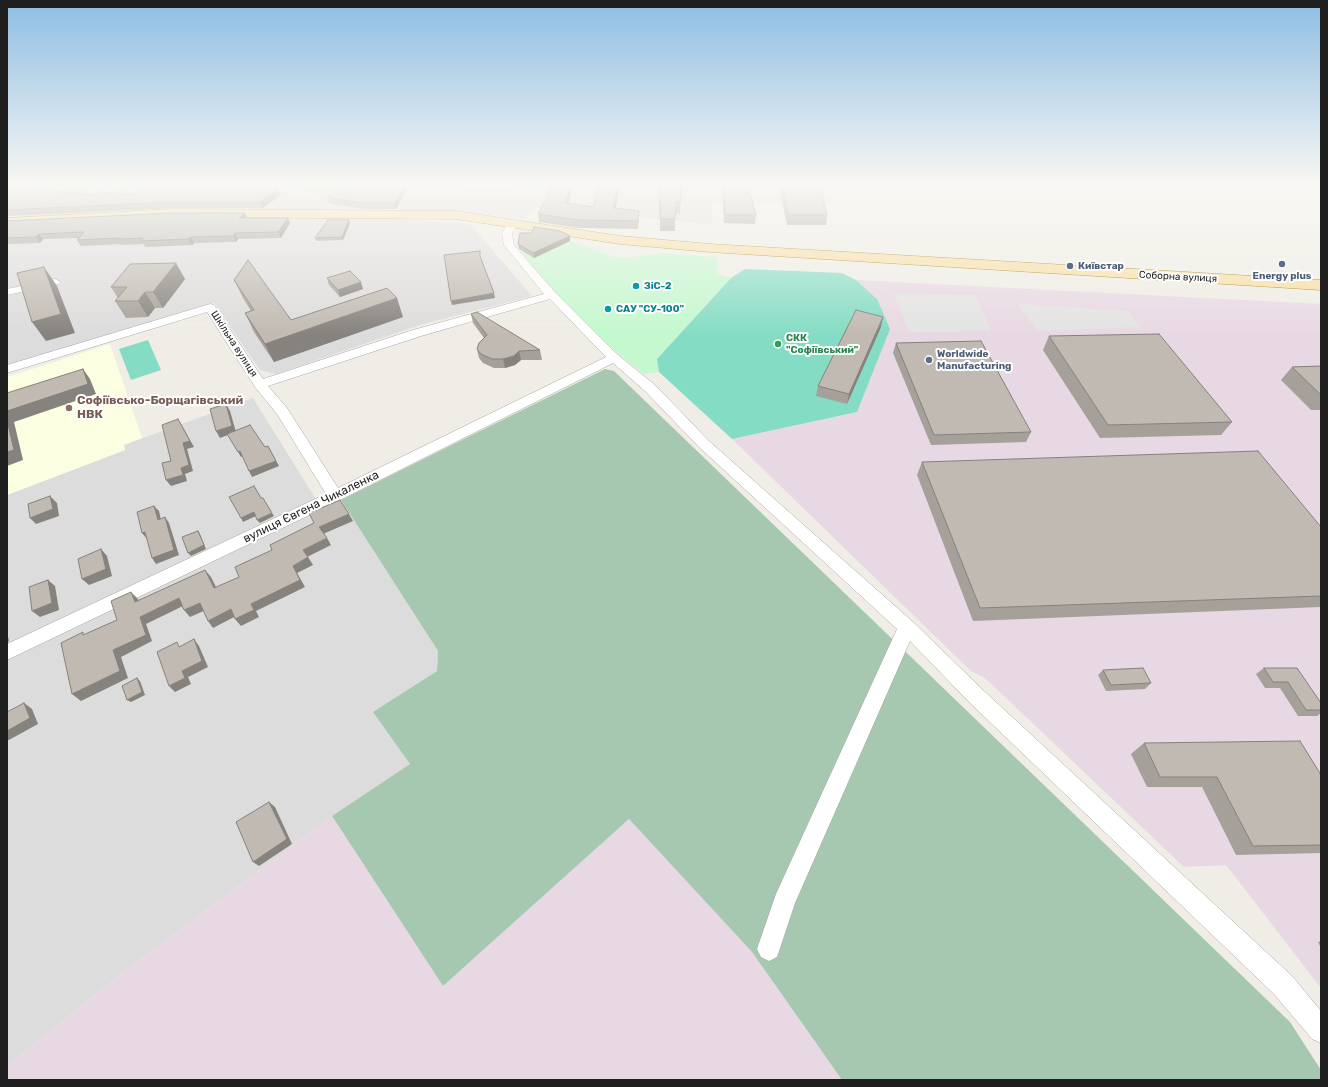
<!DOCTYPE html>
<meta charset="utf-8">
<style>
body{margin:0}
#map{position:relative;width:1328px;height:1087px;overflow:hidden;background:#efede5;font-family:Rubik,sans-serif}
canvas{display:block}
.frame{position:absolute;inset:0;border:8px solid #1f1f1f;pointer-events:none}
</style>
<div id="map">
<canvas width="1328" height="1087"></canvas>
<div class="frame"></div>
</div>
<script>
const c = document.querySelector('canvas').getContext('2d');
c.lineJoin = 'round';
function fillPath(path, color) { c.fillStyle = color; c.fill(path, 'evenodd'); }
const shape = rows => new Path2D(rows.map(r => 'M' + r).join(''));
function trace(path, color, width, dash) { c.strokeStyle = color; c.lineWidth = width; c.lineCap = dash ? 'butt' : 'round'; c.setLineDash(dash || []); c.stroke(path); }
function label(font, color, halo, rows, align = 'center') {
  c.font = font + ' Rubik,sans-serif'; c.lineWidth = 4; c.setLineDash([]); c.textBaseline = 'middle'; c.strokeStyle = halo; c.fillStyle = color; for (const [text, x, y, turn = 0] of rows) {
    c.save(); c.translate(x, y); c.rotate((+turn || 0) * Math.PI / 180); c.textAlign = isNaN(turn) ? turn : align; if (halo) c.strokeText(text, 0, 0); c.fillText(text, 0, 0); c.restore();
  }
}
const residential = shape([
 [139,183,175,183,270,194,286,183,312,183,301,190,325,194,342,183,389,183,388,186,545,189,548,183,829,183,835,202,713,202,712,225,555,208,536,208,524,219,440,210,180,210,68,215,7,220,7,196,71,199,94,187,102,187,106,185,120,187,116,197],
 [172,217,385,218,470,224,532,296,420,325,276,374,260,370,214,303,7,366,7,225],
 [253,398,322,509,341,500,438,651,437,671,374,712,410,764,332,816,117,977,7,1066,7,495,125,450,124,445]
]);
const industrial = shape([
 [856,280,1321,304,1321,988,1226,865,1184,867,985,678,971,671,732,439,857,412,877,299],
 [332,816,443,986,629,819,752,952,842,1080,7,1080,7,1066,117,977]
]);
const education = shape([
 [110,344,142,438,124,445,125,450,7,495,7,377]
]);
const grass = shape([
 [7,183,139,183,116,198,106,196,120,187,106,185,102,187,94,187,71,199,7,196],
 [312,183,342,183,325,194,301,191]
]);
const cemetery = shape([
 [605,369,614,371,1290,1022,1321,1070,1321,1080,842,1080,752,952,629,819,443,986,332,816,410,764,373,712,437,671,438,651,341,500]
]);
const park = shape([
 [563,239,580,244,615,257,625,258,662,253,716,257,719,262,716,274,731,278,657,359,659,372,644,374,616,352,582,320,533,268,519,247]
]);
const pitch = shape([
 [745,269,842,273,856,280,877,299,890,329,857,412,732,439,659,372,657,359,731,278],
 [148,340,161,370,131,380,119,349]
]);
const parking = shape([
 [894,294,976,295,991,331,909,332],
 [1018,304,1127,311,1141,327,1037,331]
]);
const minor = shape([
 [514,219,519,222,512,233,514,245,518,250,553,290,618,355,655,385,709,441,913,622,984,691,1292,976,1321,1011,1321,1043,1312,1039,1274,994,970,703,910,641,795,903,777,957,769,961,761,957,757,949,776,894,897,629,699,447,645,391,613,363,324,508,7,660,7,644,326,494,277,414,255,387,207,312,7,373,7,365,210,304,214,305,263,379,413,330,544,294,504,245,502,233,510,220,514,219],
 [550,299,606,357,338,488,287,408,268,386,421,336,550,299],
 [55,279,61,282,59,284,7,295,7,289,55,279]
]);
const primary = shape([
 [174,209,456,211,620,236,710,244,1321,280,1321,290,710,252,620,244,456,219,174,217,7,226,7,218,174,209]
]);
const wall = shape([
 [12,183,50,183,45,187,49,190,97,195,281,195,263,208,174,208,7,216,7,187],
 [405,183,407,189,396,209,363,209,329,203,327,197,373,185],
 [574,183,568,204,593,207,620,185,615,209,639,219,638,229,579,228,539,222,538,214,545,202],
 [681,183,680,214,675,213,675,231,660,231,660,213,659,213,659,202],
 [722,183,747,183,756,215,755,224,724,223],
 [778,183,819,183,827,215,826,225,787,225],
 [245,213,247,218,290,223,281,238,238,239,236,242,194,243,192,245,145,247,144,244,121,245,120,244,81,246,77,240,78,238,43,239,40,243,7,244,7,221],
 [350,223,343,240,317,241,315,238],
 [570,236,570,241,534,258,519,249,518,244],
 [327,278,363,289,340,297,329,285],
 [185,279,163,308,155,308,148,317,126,318,115,301,118,298,111,287],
 [234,280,291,320,403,317,274,362,254,332,245,313,251,311,243,298],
 [471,314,540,350,542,360,521,360,515,365,505,368,494,368,483,363,479,358,477,349,484,338,473,323],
 [881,327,847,404,816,396,818,386],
 [1049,336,1232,422,1221,435,1100,438,1043,350],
 [896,343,1031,432,1026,442,931,445,893,353],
 [1321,366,1321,410,1311,410,1281,380,1292,367],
 [922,462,1321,527,1321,607,973,621,917,475],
 [1264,668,1297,668,1321,703,1321,713,1317,716,1298,716,1280,688,1265,688,1256,674],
 [1103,670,1151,683,1145,689,1106,691,1098,675],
 [1144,743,1321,775,1321,853,1236,855,1202,787,1147,787,1131,754],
 [1321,941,1321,948,1318,942]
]);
const shadedWall = shape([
 [40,183,50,183,37,193,34,188],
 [405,183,407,189,396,209,395,203],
 [571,183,574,183,566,211,565,203],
 [619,183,620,183,620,185,614,216,613,208],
 [278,189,281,195,263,208,260,202],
 [245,213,248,219,239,218],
 [288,218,290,223,281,238,278,232],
 [349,220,350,223,343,240,342,237],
 [235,233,238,239,236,242,233,236],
 [39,234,43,239,40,243,36,237],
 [570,236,570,241,534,258,533,253],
 [191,237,194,243,192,245,188,239],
 [176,263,185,279,163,308,153,292],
 [44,267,57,286,75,333,46,341,32,322],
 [361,282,363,289,340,297,338,290],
 [145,292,155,308,148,317,138,301],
 [494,293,495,298,452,305,451,301],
 [397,298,403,317,274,362,265,344],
 [883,317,881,327,847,404,849,394],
 [519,351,521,360,515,365,505,368,503,359],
 [83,369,90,379,96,394,14,422,23,460,7,466,7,411],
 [226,404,230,411,236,432,220,438,216,431],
 [178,419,194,447,187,449,193,471,185,474,187,481,171,486,166,480,183,443],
 [268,446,279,466,252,477,249,471],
 [240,451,243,456,241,457,238,452],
 [50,496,57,503,59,516,36,524,30,518],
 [154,506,159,511,162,525,158,520],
 [254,512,256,516,243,522,241,518],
 [272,513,274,516,260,523,257,520],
 [349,514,353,521,323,534,319,527],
 [165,517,169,523,179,555,156,564,152,558],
 [198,531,200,534,206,549,191,556,188,553],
 [145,532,147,539,142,533],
 [327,538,331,545,307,557,303,550],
 [101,549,107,556,112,576,89,585,82,579],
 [308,557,313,565,297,573,305,587,256,611,259,617,241,626,235,619,251,604,293,566],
 [205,570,211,577,220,595,214,588],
 [48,580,55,586,59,610,40,617,32,611],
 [131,592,138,599,141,609,135,602],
 [179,598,185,605,146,624,152,641,121,657,128,678,81,701,72,694,113,650,140,617],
 [200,603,206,610,190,617,184,610],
 [231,609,236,616,213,628,208,621],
 [7,632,9,641,7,642],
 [194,639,199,646,208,667,188,677,191,684,175,692,169,686,182,671],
 [137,678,140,681,145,695,131,702,127,700],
 [24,703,32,709,38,724,7,741,7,731],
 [269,802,275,807,292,844,259,866,253,862]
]);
const building = shape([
 [12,183,40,183,34,188,47,187,45,190,97,195,102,192,131,195,148,183,240,183,278,189,260,202,171,202,7,210,7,187,12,183],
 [346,183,354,183,373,185,374,183,405,183,395,203,361,203,327,197,346,183],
 [551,183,571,183,565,203,593,207,599,183,619,183,613,208,639,211,638,221,578,220,538,214,544,202,545,202,551,183],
 [660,183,681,183,681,202,676,202,675,219,660,219,661,202,659,202,660,183],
 [723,183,747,183,756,215,725,215,723,183],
 [781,183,819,183,827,215,788,215,781,183],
 [171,213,245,213,239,218,288,218,278,232,235,233,233,236,191,237,188,239,142,241,143,238,117,239,118,238,77,240,84,232,39,234,36,237,7,238,7,221,171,213],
 [328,220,349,220,342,237,315,238,328,220],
 [534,227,560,231,570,236,533,253,518,244,520,233,532,233,534,227],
 [480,251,480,256,494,293,451,301,444,255,480,251],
 [248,260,291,320,387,288,397,298,265,344,245,313,254,310,234,280,248,260],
 [176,263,153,292,145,292,138,301,115,301,127,287,111,287,130,264,176,263],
 [44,267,61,314,32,322,17,273,44,267],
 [350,271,361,282,338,290,327,278,350,271],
 [856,310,883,317,849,394,818,386,856,310],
 [477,312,540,350,519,351,514,356,503,359,492,359,481,354,477,349,479,343,487,335,471,314,477,312],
 [1159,334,1232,422,1108,425,1049,336,1159,334],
 [981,341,1031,432,934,435,896,343,981,341],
 [1321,366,1321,395,1292,367,1321,366],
 [83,369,88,384,7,411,7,393,83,369],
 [226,404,232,426,216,431,210,409,226,404],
 [178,419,190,441,183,443,189,465,181,468,183,475,166,480,162,463,171,461,162,425,178,419],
 [7,420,14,450,7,452,7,420],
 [250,425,265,447,268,446,276,461,249,471,240,451,238,452,227,434,250,425],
 [1258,451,1321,527,1321,596,980,608,922,462,1258,451],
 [254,486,261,498,263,498,272,513,257,520,254,512,241,518,229,497,254,486],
 [50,496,53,509,30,518,28,504,50,496],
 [340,500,349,514,319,527,327,538,303,550,308,557,293,566,300,580,251,604,254,610,235,619,231,609,208,621,200,603,184,610,179,598,140,617,146,635,113,650,120,671,72,694,61,643,83,632,83,635,117,620,111,601,131,592,135,602,205,570,214,588,239,577,235,567,272,550,270,545,314,523,309,513,340,500],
 [154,506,158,520,165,517,174,550,152,558,145,532,142,533,137,512,154,506],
 [198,531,204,545,188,553,182,537,198,531],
 [101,549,106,569,82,579,78,559,101,549],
 [48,580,52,603,32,611,29,587,48,580],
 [194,639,202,661,182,671,185,678,169,686,157,652,177,642,179,647,194,639],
 [1143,668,1151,683,1111,685,1103,670,1143,668],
 [1264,668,1297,668,1321,703,1321,710,1306,710,1288,682,1273,682,1264,668],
 [137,678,142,692,127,700,122,686,137,678],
 [24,703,30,718,7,731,7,712,24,703],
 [1300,741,1321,775,1321,845,1253,846,1217,777,1160,777,1144,743,1300,741],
 [269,802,287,839,253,862,236,822,269,802]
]);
const markers = [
 [1282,264,4,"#5c6f8a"],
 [1070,266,4,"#5c6f8a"],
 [636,286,4,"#0f9aa8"],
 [608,309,4,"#0f9aa8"],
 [778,344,4,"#2e9e5b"],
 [929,360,4,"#5c6f8a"],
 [69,408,4,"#8d6e63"]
];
const farServicenames = [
 ["Київстар",1078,266],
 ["Energy plus",1282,276,"center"],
 ["Worldwide",937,354],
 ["Manufacturing",937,366]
];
const farStreetnames = [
 ["Соборна вулиця",1178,277,3],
 ["Шкільна вулиця",234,344,57]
];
const farCulturenames = [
 ["ЗіС-2",644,286],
 ["САУ \"СУ-100\"",616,309]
];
const farLeisurenames = [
 ["СКК",786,338],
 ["\"Софіївський\"",786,350]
];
const educationNames = [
 ["Софіївсько-Борщагівський",77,401],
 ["НВК",77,415]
];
const streetNames = [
 ["вулиця Євгена Чикаленка",311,507,-26]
];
fillPath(residential, '#dddcdc');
fillPath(industrial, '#e8d8e3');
fillPath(education, '#fbfee0');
fillPath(grass, '#c3e8ad');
fillPath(cemetery, '#a7c8b0');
fillPath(park, '#c4f8ce');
fillPath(pitch, '#85dcc4');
fillPath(parking, '#e3e3e3');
trace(minor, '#a6a6a6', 1);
trace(primary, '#967604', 1);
fillPath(minor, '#fff');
fillPath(primary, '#f9dda0');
fillPath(wall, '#a5a099');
fillPath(shadedWall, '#86827d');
fillPath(building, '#c0bab2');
trace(building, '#86827d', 1);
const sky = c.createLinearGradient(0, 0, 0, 335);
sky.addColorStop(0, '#8ebde3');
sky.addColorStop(0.55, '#f8f7f3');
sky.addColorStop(1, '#f8f7f300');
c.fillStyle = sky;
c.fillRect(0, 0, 1328, 335);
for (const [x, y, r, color] of markers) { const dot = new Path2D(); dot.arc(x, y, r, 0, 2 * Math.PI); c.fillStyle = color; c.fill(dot); trace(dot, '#fff', 1.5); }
label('bold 10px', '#4e5e75', '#fff', farServicenames, 'left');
label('10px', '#1f1f1f', '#fff', farStreetnames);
label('bold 10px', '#0d838f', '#fff', farCulturenames, 'left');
label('bold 10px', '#27864d', '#fff', farLeisurenames, 'left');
label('bold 12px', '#785e54', '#fff', educationNames, 'left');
label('12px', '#1f1f1f', '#fff', streetNames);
</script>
